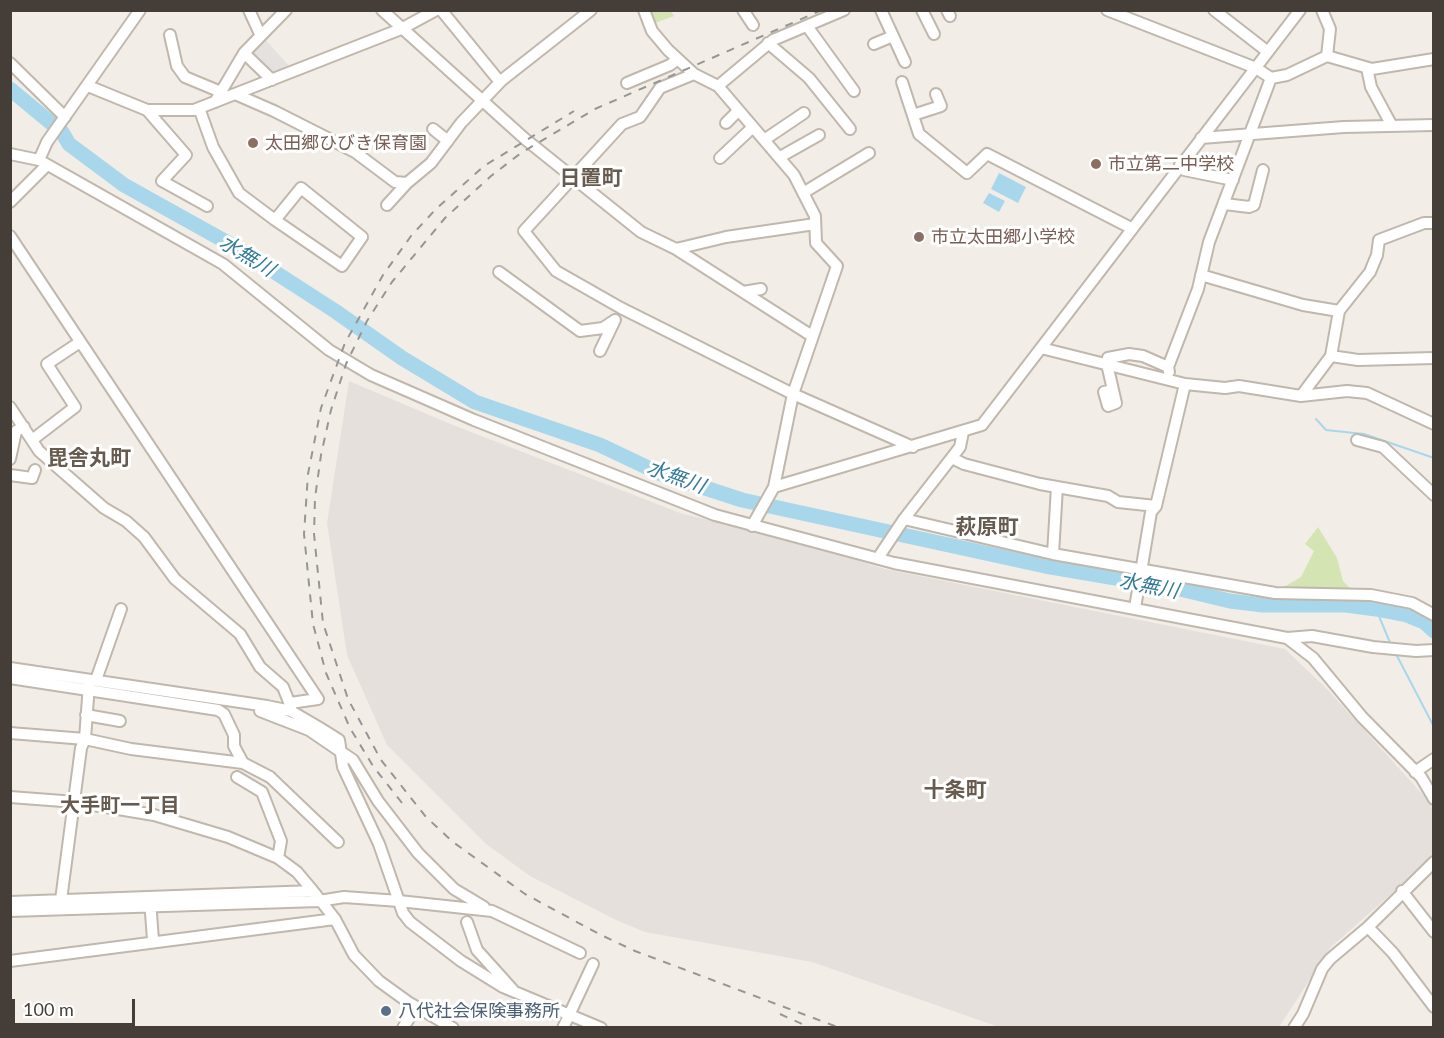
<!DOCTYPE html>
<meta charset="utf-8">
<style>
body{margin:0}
#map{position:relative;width:1444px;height:1038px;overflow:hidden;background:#f2eee7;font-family:Lato,sans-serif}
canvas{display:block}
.frame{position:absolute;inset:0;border:12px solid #453d37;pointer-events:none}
.scale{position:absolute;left:12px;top:999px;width:123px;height:27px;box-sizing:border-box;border:3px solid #453d37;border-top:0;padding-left:8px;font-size:18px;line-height:21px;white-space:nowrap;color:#453d37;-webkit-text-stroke:4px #fff;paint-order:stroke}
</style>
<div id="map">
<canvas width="1444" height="1038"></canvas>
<div class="frame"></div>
<div class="scale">100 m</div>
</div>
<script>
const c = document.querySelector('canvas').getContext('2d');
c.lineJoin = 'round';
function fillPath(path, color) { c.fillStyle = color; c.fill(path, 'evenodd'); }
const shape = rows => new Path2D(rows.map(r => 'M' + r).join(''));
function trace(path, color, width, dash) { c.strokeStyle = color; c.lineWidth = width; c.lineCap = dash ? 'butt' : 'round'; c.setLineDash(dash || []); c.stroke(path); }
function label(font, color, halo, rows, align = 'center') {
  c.font = font + ' Lato,"Noto Sans JP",sans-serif'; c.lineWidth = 6; c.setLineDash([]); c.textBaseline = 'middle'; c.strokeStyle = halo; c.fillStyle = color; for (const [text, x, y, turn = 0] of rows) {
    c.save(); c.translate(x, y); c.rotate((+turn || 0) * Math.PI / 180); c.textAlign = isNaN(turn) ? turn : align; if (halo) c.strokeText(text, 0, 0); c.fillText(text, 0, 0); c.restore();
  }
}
const industrial = shape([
 [349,381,453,425,683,514,775,535,885,569,1285,649,1327,689,1426,798,1433,810,1433,857,1331,947,1279,1027,999,1027,812,962,645,932,616,920,530,876,486,844,387,745,347,655,327,523]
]);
const green = shape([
 [648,11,671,11,674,16,655,23],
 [1318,527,1337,558,1343,581,1352,590,1277,591,1301,577,1314,551,1305,544]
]);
const parking = shape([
 [264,38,291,68,274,74,251,52]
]);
const water = shape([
 [999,173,1026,187,1018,203,991,189],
 [989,193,1005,201,999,212,983,203]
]);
const stream = shape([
 [1316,419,1326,430,1364,434,1434,458],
 [1376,609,1391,645],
 [1395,652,1434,727]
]);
const river = shape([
 [10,89,62,132,69,144,124,185,239,249,335,311,402,358,475,402,600,445,659,473,742,500,1045,566,1180,589,1230,601,1263,605,1346,605,1376,609,1407,615,1424,622,1434,631]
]);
const minor = shape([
 [140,10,47,142,39,160,223,264,329,350,371,375,474,420,715,515,894,563,1287,638,1312,636,1373,647,1416,651,1434,650],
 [249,10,260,34],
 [382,10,525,139,641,232,676,249,812,336],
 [644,10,652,31,668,50,694,74,718,86,794,175,815,216,816,243,837,266,793,394,774,487],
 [743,10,753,25],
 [881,10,905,62],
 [922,10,934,34],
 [947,10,950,16],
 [1107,10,1256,68,1271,78],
 [1214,10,1268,52],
 [1322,10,1330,29,1327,56],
 [442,11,500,82],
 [807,26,854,91],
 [170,35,177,66,185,77,221,92],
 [768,43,809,78,850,129],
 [874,44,893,36],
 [244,53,272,80],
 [10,63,65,117],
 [1367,68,1371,87,1392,126],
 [694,74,660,88,640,117,622,124,524,231,556,271,621,308,793,394,913,447],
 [902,82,919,134,967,173,987,154,1131,228],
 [627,83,670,65,678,59],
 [88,86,147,110,194,110,401,29,436,10],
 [718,86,773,40,844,10],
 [235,94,274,111,355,152,395,182,407,183,431,163,461,123,502,80,591,10],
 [215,102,244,53,286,10],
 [199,108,213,147,239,193,275,220,342,266,362,237,301,188,275,220],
 [147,110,186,155,162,181,207,206],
 [913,115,941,106,936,94],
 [726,123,738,111],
 [433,129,448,141],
 [1201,138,1344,127,1434,125],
 [764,140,804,113],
 [10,154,39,160],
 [780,157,819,135],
 [720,158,753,127],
 [1180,165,1184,170,1233,180],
 [803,193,869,153],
 [10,202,47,165],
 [1225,204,1249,207,1254,205,1263,170],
 [387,205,407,183],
 [10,236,318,699,290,703],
 [676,249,726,237,815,224],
 [499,272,580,331,603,328,615,320],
 [1201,275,1303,305,1339,311],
 [743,292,761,289],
 [1041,348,1185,384,1225,388,1239,386,1301,396,1347,391,1367,393,1434,424],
 [600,351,614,322],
 [1331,356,1358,360,1434,358],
 [1168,367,1198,289,1209,242,1271,78,1287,75,1327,56,1372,69,1434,59],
 [1113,390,1104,392,1108,406,1116,403,1107,364,1108,358,1129,354,1143,356,1168,367,1169,372],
 [1301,396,1331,356,1339,311,1370,272,1377,255,1379,240,1424,223,1434,223],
 [10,407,39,451,104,508,126,521,144,537,175,579,240,634,260,667,283,687,291,707],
 [32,440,75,407,47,364,80,342],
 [1357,440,1383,447,1434,495],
 [952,458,964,464,1040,484,1108,496,1118,502,1156,506],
 [10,459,16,431,24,427],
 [10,475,32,478,35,470],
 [904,519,1053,554,1275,593,1371,595,1412,603,1434,615],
 [752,526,774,487,982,425,1300,10],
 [1053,554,1057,487],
 [878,558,904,519,960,447,963,432],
 [1135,608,1151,512,1156,506,1185,384],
 [1287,638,1313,658,1362,717,1421,777,1434,799],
 [10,668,267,706,291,711,320,728,339,740,343,767,379,844,403,913,410,922,461,961,503,987,601,1028],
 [10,678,218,710,224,714,234,735,234,746,243,763],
 [96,680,121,609],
 [260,711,309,730,353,760,378,801,418,853,454,889,484,907],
 [86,715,120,721],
 [10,733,85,739,131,749,243,763,270,777,338,842],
 [1415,772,1434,759],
 [237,777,262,792,281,841,278,858],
 [10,797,76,802,154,815,228,837,278,858,297,872,313,891,335,919,354,955,379,981,408,1002,453,1028],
 [1402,891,1434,932],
 [61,900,81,748,85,739,89,684],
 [150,900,153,940],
 [10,902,313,891],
 [10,911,319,901,344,897,399,901,492,911,580,953],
 [467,922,477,950,513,990],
 [1368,927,1393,953,1434,1007],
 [10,961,335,919],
 [403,1028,416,1007],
 [563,1028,593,964],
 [1294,1028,1303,1014,1322,969,1330,959,1368,927,1434,862]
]);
const rail = shape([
 [822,10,595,109,521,153,491,176,445,218,392,282,367,321,346,364,331,410,321,455,315,498,314,534,323,623,348,699,381,760,426,817,453,842,525,894,601,935,635,951,840,1028],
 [402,803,373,766,350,728,326,673,313,624,304,534,308,474,321,408,345,343,383,275,411,236,436,209,484,166,574,111],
 [780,1014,811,1028]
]);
const markers = [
 [253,143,6,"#8d6e63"],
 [1096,164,6,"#8d6e63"],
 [919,237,6,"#8d6e63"],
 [386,1011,6,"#5c6f8a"]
];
const educationNames = [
 ["太田郷ひびき保育園",265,143],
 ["市立第二中学校",1108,164],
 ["市立太田郷小学校",931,237]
];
const serviceNames = [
 ["八代社会保険事務所",398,1011]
];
const waterNames = [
 ["水無川",247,256,31],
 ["水無川",676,477,20],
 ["水無川",1149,586,11]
];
const neighbourhoodNames = [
 ["大手町一丁目",120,806]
];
const quarterNames = [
 ["日置町",591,178],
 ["毘舎丸町",89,458],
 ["萩原町",987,527],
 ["十条町",955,790]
];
fillPath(industrial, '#e5e0dc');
fillPath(green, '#d4e4b3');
fillPath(parking, '#e4e1df');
fillPath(water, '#a8d7eb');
trace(stream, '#a8d7eb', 2);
trace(river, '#a8d7eb', 15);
trace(minor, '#c0b7ad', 14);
trace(minor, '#fff', 10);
trace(rail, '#969696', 2, [8, 8]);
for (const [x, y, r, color] of markers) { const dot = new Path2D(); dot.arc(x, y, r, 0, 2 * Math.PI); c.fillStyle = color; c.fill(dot); trace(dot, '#fff', 2); }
label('18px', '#785e54', '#fff', educationNames, 'left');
label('18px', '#4e5e75', '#fff', serviceNames, 'left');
label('italic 20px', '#347b9a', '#fff', waterNames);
label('bold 20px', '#675a4f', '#fff', neighbourhoodNames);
label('bold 21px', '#675a4f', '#fff', quarterNames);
</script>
